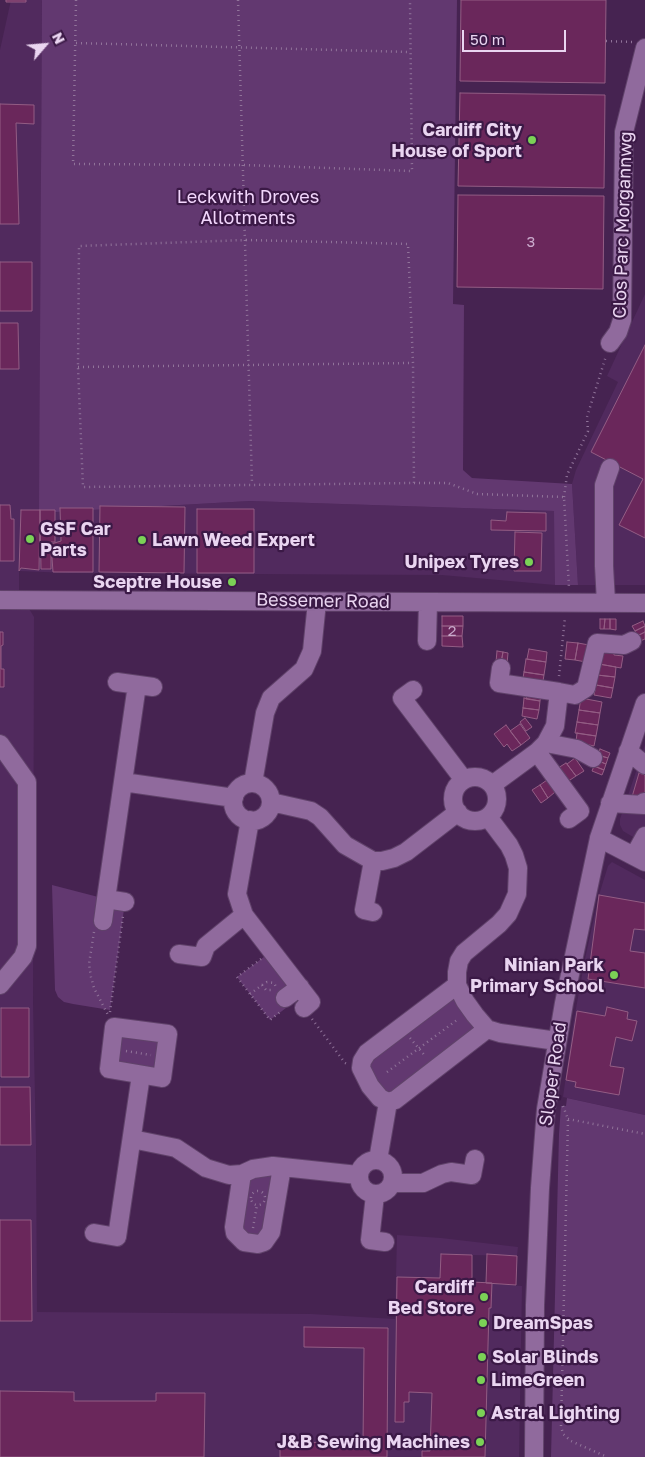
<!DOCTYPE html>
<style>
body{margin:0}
#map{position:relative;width:645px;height:1457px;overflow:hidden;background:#462351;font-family:"Golos Text",sans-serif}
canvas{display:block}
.north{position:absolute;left:20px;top:20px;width:50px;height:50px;-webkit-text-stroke:4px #3b1946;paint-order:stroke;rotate:63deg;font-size:14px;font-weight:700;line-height:20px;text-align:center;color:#ead5f1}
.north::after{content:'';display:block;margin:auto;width:18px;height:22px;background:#ead5f1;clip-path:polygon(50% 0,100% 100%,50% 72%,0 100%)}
.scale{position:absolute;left:462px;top:30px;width:104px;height:22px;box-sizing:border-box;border:2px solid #ead5f1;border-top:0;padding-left:6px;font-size:15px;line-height:18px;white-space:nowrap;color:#ead5f1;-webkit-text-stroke:4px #3b1946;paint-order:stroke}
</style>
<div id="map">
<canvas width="645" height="1457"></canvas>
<div class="north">N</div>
<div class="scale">50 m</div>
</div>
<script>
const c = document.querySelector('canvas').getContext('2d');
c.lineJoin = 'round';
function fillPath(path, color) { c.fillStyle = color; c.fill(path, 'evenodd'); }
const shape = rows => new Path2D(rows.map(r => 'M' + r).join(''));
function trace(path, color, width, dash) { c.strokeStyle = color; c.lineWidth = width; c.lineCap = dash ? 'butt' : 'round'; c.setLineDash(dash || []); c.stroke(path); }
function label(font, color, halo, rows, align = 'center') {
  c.font = font + ' "Golos Text",sans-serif'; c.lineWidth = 4.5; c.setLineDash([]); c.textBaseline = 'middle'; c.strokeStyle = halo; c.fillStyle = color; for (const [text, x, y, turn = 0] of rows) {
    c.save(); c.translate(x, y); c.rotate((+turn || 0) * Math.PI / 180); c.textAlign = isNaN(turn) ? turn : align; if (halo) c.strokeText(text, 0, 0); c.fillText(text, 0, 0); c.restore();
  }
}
const built = shape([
 [11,0,42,0,40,513,250,501,555,511,555,585,442,575,68,573,19,571,19,592,34,617,33,1003,36,1145,37,1312,311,1314,395,1319,397,1235,441,1238,518,1247,517,1256,472,1255,472,1282,522,1286,519,1457,0,1457,0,50],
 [645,294,645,585,578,585,572,484,576,470,618,382,607,376],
 [645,745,645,844,623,831,620,825,620,819],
 [612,862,645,880,645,1115,563,1097,573,1025,585,959,599,895,608,866]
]);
const green = shape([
 [42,0,457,0,453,304,464,305,463,470,472,478,572,484,578,585,555,585,554,511,250,501,39,513],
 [52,885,106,899,125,902,110,1010,73,1004,64,1002,58,997,55,990],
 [272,951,300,987,290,1005,270,1020,237,977],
 [457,985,487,1029,388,1102,362,1061],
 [114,1027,168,1034,162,1078,109,1069],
 [567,1098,645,1115,645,1457,551,1457,559,1134,561,1106,566,1106],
 [273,1166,268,1238,239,1239,242,1174]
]);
const building = shape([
 [6,0,26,0,26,2,6,2,6,0],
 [461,0,606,0,605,83,460,81,461,0],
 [460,93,605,95,604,188,458,186,460,93],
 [0,104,34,105,34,124,16,123,19,224,0,224,0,104],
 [458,195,604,196,603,289,457,287,458,195],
 [0,262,32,262,32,311,0,311,0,262],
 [0,323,18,323,19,369,0,369,0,323],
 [645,345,645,538,619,525,643,479,591,452,645,345],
 [0,505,10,505,11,519,14,519,14,561,0,561,0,505],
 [100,506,185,507,184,573,99,572,100,506],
 [60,508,93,508,93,572,53,572,51,544,61,541,60,508],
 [197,509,254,509,254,573,197,573,197,509],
 [21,510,40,510,39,570,21,568,19,571,21,510],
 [40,510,55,510,55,542,51,542,51,569,41,569,40,510],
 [507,512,546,513,546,531,491,530,491,520,506,521,507,512],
 [515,532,542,533,541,571,514,571,515,532],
 [442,616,463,616,463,626,442,626,442,616],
 [600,619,605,619,604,629,600,629,600,619],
 [605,619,610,619,610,629,604,629,605,619],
 [610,619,616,619,616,630,610,629,610,619],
 [643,621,645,626,635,631,632,626,643,621],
 [442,626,463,626,462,636,442,636,442,626],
 [645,626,645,632,637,636,635,631,645,626],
 [0,632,3,632,3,645,1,646,1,669,4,669,4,687,0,687,0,632],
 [645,632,645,639,640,641,637,636,645,632],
 [442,636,462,636,463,647,442,646,442,636],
 [567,642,578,643,575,660,565,659,567,642],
 [578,643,589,645,586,662,575,660,578,643],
 [529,649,547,652,546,662,527,659,529,649],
 [601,650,614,652,614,655,623,656,621,668,599,664,601,650],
 [497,651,503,652,501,663,496,662,497,651],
 [503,652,508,653,507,664,501,663,503,652],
 [526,659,546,662,544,675,524,672,526,659],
 [599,664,616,667,615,677,597,675,599,664],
 [524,672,544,675,542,687,522,684,524,672],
 [597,675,615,677,613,688,596,685,597,675],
 [529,684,542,687,540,701,526,699,529,684],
 [596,685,613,688,611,698,594,695,596,685],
 [524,698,540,701,539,710,523,708,524,698],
 [581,698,602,702,600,713,579,710,581,698],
 [523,708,539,710,537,719,522,716,523,708],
 [579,710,600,713,598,725,577,722,579,710],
 [525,718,532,727,526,731,520,722,525,718],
 [577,722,598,725,596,736,575,733,577,722],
 [520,724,530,738,521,745,510,731,520,724],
 [506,725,521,745,512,751,507,744,504,747,494,734,506,725],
 [577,733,596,736,594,746,576,742,577,733],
 [600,749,610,753,608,758,598,755,600,749],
 [598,755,608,758,606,764,596,760,598,755],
 [575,758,584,771,576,776,567,764,575,758],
 [596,760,606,764,604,770,594,766,596,760],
 [566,763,576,776,567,782,558,768,566,763],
 [594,766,604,770,602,775,592,771,594,766],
 [639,773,645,775,645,802,632,797,639,773],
 [547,780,555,792,548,798,540,785,547,780],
 [540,785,548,798,541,803,532,790,540,785],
 [599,895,645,903,645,930,634,929,630,951,645,953,645,988,588,979,599,895],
 [607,1007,628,1012,627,1019,637,1021,632,1041,616,1037,610,1066,624,1068,619,1095,575,1087,576,1082,566,1080,577,1011,605,1016,607,1007],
 [1,1008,29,1008,29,1077,1,1077,1,1008],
 [0,1087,30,1087,31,1145,0,1145,0,1087],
 [0,1220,31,1220,32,1321,0,1321,0,1220],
 [441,1254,472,1255,472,1282,492,1283,491,1308,489,1308,485,1457,422,1457,422,1451,430,1451,432,1393,409,1392,409,1402,404,1402,404,1422,395,1422,397,1277,440,1278,441,1254],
 [487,1254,517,1256,516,1285,486,1283,487,1254],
 [304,1327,388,1328,387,1457,280,1457,280,1442,363,1443,364,1348,304,1347,304,1327],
 [0,1391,74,1392,74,1401,156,1401,156,1393,205,1393,204,1457,0,1457,0,1391]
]);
const path = shape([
 [76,0,73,164,244,165,412,171,410,0],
 [238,0,252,484],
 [606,41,632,42],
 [76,43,410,52],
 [246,240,408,244,413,363,414,483,83,487,78,367,79,246,246,240],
 [78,367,413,363],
 [414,483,448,483,477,494,564,497,569,588],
 [564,497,567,475,588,431,587,417,606,356],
 [559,676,565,617],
 [94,932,89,964,91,977,94,988,108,1015],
 [261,959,237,977,270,1020,280,1012],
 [262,985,267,982,274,983,276,987],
 [250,994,262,985,266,990,273,990],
 [110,1012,123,916],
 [312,1019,345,1063,347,1064],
 [410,1038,426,1057],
 [126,1051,151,1055],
 [387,1072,457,1020],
 [563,1106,568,1119,561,1426,563,1434,571,1441,607,1457],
 [568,1119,645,1134],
 '251 1198a7 7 0 1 1 14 0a7 7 0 1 1-14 0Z',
 [253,1228,257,1205]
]);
const minor = shape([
 [610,343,618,332,622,320,624,132,645,48],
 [0,600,645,603],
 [606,602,604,566,604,485,610,468],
 [427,641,428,602],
 [501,668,499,683,559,692],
 [117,682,153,687],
 [413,690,402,698,464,780],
 [546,743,577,749,593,758],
 [0,744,27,782,27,946,23,957,0,985],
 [628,751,645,765],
 [537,752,580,811,569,819],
 '453 799a22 22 0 1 1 44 0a22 22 0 1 1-44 0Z',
 [123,782,234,798],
 [253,783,265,713,271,698,304,669,312,651,317,602],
 '233 802a19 19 0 1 1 38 0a19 19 0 1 1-38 0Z',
 [492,785,537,752,546,743,555,726,559,692,575,695,586,688,597,643,624,645,632,641],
 [271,802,311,811,320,817,345,845,373,861,382,861,394,858,406,852,458,812],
 [610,803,644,805,644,802],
 [250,820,237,894,244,915,311,1002,304,1008],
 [599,838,645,862],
 [634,856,645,836],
 [373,861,364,910,373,912],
 [125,902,106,899,137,685],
 [103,921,106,899],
 [179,954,202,957,206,946,244,915],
 [457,985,465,1001,475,1015,487,1029,395,1100,388,1102,380,1098,370,1086,361,1068,362,1061,367,1053,457,985],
 [457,985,457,972,459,961,464,953,499,924,508,914,517,894,518,868,514,855,509,845,488,817],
 [285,998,300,987],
 [114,1027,168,1034,162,1078,109,1069,114,1027],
 [487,1029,500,1033,557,1041],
 [132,1139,176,1148,206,1168,229,1175,242,1174,253,1169,273,1166,358,1175],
 '359 1177a17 17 0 1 1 34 0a17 17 0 1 1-34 0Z',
 [378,1160,388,1102],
 [242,1174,234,1227,235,1233,244,1242,258,1244,264,1242,271,1232,282,1167],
 [392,1183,423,1183,442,1174,451,1172,472,1175,475,1159],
 [375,1195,370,1240,385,1242],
 [94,1233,117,1237,141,1075],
 [534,1457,535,1305,540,1188,546,1109,564,1003,599,838,645,703]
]);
const markers = [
 [532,140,5,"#7bd156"],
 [30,539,5,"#7bd156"],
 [142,540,5,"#7bd156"],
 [529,562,5,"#7bd156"],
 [232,582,5,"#7bd156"],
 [614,975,5,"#7bd156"],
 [484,1297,5,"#7bd156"],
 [483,1323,5,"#7bd156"],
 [482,1357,5,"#7bd156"],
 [481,1380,5,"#7bd156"],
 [481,1413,5,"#7bd156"],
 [480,1442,5,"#7bd156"]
];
const numberNames = [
 ["3",531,242],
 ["2",452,631]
];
const poiNames = [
 ["Cardiff City",522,130],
 ["House of Sport",522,151],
 ["GSF Car",40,529,"left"],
 ["Parts",40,550,"left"],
 ["Lawn Weed Expert",152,540,"left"],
 ["Unipex Tyres",519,562],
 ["Sceptre House",222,582],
 ["Ninian Park",604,965],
 ["Primary School",604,986],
 ["Cardiff",474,1287],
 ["Bed Store",474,1308],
 ["DreamSpas",493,1323,"left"],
 ["Solar Blinds",492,1357,"left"],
 ["LimeGreen",491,1380,"left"],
 ["Astral Lighting",491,1413,"left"],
 ["J&B Sewing Machines",470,1442]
];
const parkNames = [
 ["Leckwith Droves",248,197],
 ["Allotments",248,218]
];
const streetNames = [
 ["Clos Parc Morgannwg",623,225,-88],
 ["Bessemer Road",323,601,1],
 ["Sloper Road",553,1074,-82]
];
fillPath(built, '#512a5e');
fillPath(green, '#623870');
fillPath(building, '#6a275b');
trace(building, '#935d84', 1);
trace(minor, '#60426a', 20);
trace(path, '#91749a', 2.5, [1, 4]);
trace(minor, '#906a9d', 18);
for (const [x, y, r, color] of markers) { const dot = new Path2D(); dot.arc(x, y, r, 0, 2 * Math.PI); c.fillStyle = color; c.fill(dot); trace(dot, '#3b1946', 2); }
label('15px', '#caaacc', null, numberNames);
label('bold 18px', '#ead5f1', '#3b1946', poiNames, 'right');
label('18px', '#f2d6fc', '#3b1946', parkNames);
label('18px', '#ead5f1', '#3b1946', streetNames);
</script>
